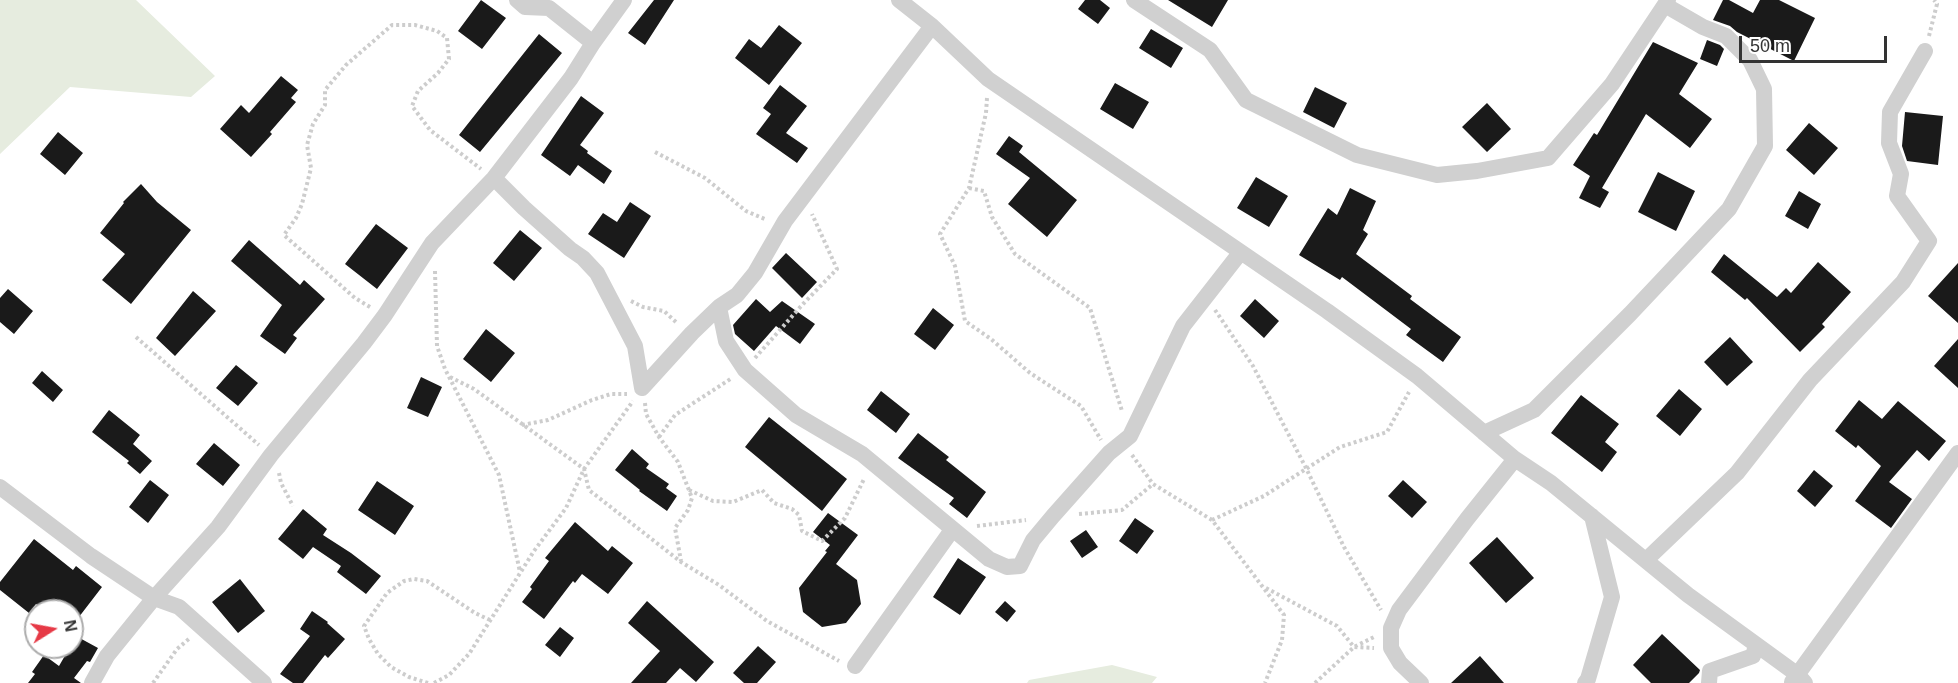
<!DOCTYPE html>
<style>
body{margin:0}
#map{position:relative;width:1958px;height:683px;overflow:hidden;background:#fff;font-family:Arial,sans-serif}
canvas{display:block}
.north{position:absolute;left:24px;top:599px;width:60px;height:60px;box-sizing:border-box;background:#fff;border:2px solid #adadad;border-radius:50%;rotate:79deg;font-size:16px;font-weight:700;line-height:24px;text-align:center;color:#333}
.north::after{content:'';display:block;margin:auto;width:21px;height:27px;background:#e63946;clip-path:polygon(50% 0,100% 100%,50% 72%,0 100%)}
.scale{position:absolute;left:1739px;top:36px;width:148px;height:27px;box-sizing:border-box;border:3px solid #333;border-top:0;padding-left:8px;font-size:18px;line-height:21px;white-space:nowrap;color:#333;-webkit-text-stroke:4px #fff;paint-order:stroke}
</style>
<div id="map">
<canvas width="1958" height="683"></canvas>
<div class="north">N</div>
<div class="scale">50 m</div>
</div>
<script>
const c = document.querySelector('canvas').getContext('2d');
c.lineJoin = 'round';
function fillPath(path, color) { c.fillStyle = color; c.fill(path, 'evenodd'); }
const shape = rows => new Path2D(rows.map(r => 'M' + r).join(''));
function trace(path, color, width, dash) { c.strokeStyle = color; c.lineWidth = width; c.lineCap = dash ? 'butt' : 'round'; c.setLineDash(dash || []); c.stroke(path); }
const green = shape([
 [0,0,136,0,215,76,191,97,70,87,0,154],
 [1112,665,1157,677,1152,683,1027,683,1029,680]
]);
const building = shape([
 [481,0,506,18,482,49,458,31],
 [654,0,674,0,645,45,628,33],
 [1085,0,1100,0,1110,8,1098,24,1078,9],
 [1168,0,1228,0,1212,27],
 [1723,0,1729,0,1753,13,1760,0,1779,0,1815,18,1794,61,1737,32,1730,26,1713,20],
 [779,25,802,43,769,85,735,58,749,39,761,48],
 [1151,29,1183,48,1171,68,1139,48],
 [539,34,562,53,480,152,459,135],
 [1707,40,1720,45,1724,49,1717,66,1700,59],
 [1653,42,1698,63,1679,94,1712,119,1690,148,1646,114,1602,188,1609,192,1600,208,1579,198,1590,176,1573,165,1594,133,1597,135],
 [281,76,298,90,291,98,296,102,270,132,272,134,251,157,220,129,241,105,249,113],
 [1115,83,1149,102,1133,129,1100,109],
 [780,85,807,106,786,133,808,148,797,163,756,134,771,114,763,108],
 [1315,87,1347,103,1334,128,1303,112],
 [581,96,604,113,580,145,588,151,587,153,612,171,604,184,578,165,570,176,541,155],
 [1487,103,1511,129,1487,152,1462,127],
 [1905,112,1943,116,1938,165,1907,161,1902,146],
 [1809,123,1838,148,1814,175,1786,150],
 [58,132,83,153,65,175,40,154],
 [1009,136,1023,146,1019,152,1077,200,1047,237,1008,204,1030,178,996,154],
 [1658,172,1695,191,1676,231,1638,212],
 [1256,177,1288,196,1269,227,1237,208],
 [141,184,157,202,191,230,131,304,102,280,125,254,100,233,124,203,123,202],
 [1350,188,1376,201,1363,230,1368,234,1356,254,1412,296,1410,299,1461,337,1443,362,1406,335,1411,329,1342,277,1340,280,1299,255,1328,208,1337,215],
 [1799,191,1821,204,1808,229,1785,216],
 [630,202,651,216,624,258,588,234,603,213,617,222],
 [376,224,408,248,377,289,345,264],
 [520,230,542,248,514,281,493,263],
 [249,240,300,285,304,280,325,299,293,335,297,338,285,354,260,336,282,305,231,261],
 [786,253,817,282,802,298,772,268],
 [1724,254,1777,297,1786,288,1791,293,1818,262,1851,292,1822,324,1825,327,1800,352,1747,298,1745,300,1711,272],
 [1958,263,1958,323,1928,296],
 [8,289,33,311,14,334,0,322,0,298],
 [193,291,216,311,175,356,156,338],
 [756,299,770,312,782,301,815,324,800,344,776,326,754,351,735,334,733,325],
 [1255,299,1279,321,1264,338,1240,316],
 [933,308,954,325,935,350,914,334],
 [486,329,515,353,491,382,463,359],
 [1730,337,1753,362,1727,386,1704,362],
 [1958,339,1958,388,1934,366],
 [236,365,258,383,238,406,216,388],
 [42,371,63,390,53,402,32,383],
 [421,377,442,387,428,417,407,408],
 [1679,389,1702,409,1680,436,1656,416],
 [881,391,910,414,896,433,867,410],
 [1581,395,1619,424,1605,442,1617,452,1602,472,1551,433],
 [1859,400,1882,419,1898,401,1946,441,1929,461,1917,450,1889,482,1912,499,1891,528,1855,501,1881,466,1858,445,1856,448,1835,431],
 [109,410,140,435,133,444,152,461,140,474,127,463,129,461,92,432],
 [769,417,847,479,822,511,745,447],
 [918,433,949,457,946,460,986,492,967,518,949,504,954,498,898,458],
 [214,443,240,465,223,486,196,464],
 [632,449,649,464,646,468,669,484,666,488,677,496,667,511,639,491,640,490,615,470],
 [1814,470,1833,486,1815,507,1797,491],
 [150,480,169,495,148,523,129,507],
 [1403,480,1427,502,1412,518,1388,496],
 [377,481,414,506,395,535,358,510],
 [303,509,327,529,323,535,351,553,381,576,366,594,337,572,341,566,313,547,303,559,278,539],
 [828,513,858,535,836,564,857,580,861,604,846,623,822,627,803,612,799,588,827,552,825,551,830,545,813,532],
 [1135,518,1154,531,1137,554,1119,541],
 [575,522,608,551,612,546,633,563,608,594,582,574,575,583,573,581,544,619,522,602,532,589,530,587,549,561,545,558],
 [1086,530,1098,547,1082,558,1070,541],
 [1497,537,1534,578,1506,603,1469,563],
 [34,539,73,570,76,566,102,587,72,626,72,611,45,611,36,604,29,613,0,590,0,582],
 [958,558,986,577,960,615,933,597],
 [240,579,265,611,238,633,212,602],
 [647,601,714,662,696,682,680,668,666,683,631,683,660,651,628,623],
 [1005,601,1016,611,1007,622,995,612],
 [312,611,328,622,327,623,345,639,328,658,325,655,303,683,293,683,280,674,310,636,300,629],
 [560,627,574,638,560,657,545,645],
 [1662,634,1700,670,1699,673,1689,683,1651,683,1633,665],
 [76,636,98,648,90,662,87,661,74,678,81,683,28,683,35,674,32,672,44,655,59,666,70,647,72,647],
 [758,646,776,662,757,683,744,683,733,673],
 [1480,656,1504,683,1451,683]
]);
const path = shape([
 [1929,36,1937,4,1934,0],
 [987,98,986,113,969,188,940,234,955,266,965,321,991,339,1030,373,1081,406,1101,440],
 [655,152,705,178,746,211,767,220],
 [969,188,984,191,992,217,1015,254,1090,308,1122,411],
 [435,271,437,346,445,369,499,475,520,572],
 [631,301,643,307,664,311,677,323],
 [370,307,355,298,284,235,296,218,302,204,311,168,307,145,313,124,325,105,325,90,346,65,392,25,415,25,437,31,447,38,449,59,438,73,418,91,412,106,430,130,481,169],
 [1215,310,1253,366,1306,468,1344,547,1381,610],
 [136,337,259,445],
 [755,358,803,304,837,269,812,214],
 [450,377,474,389,584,469,589,490,681,562,719,585,767,621,839,661],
 [645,403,646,414,659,437,678,462,692,498,688,510,675,528,681,561],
 [522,425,548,420,592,400,611,394,627,394],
 [659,437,675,415,732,378],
 [1132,455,1153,484,1212,520,1284,615,1282,640,1265,683],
 [279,473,281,483,293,506],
 [689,490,713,501,733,502,762,490,774,503,792,509,799,515,802,531,822,541,845,518,864,479],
 [1079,514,1122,510,1153,484],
 [1212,520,1264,496,1340,447,1387,432,1409,392],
 [977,526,1026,520],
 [1266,588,1337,626,1354,647,1374,648],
 [153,683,177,649,190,638],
 [428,683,409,677,391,667,378,654,369,639,364,626,387,593,404,581,414,579,427,581,475,613,490,620],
 [434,683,449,675,469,654,534,551,566,508,584,469,633,401],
 [1315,683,1354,647,1374,637]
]);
const minor = shape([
 [517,0,525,7,549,8,593,43],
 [899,0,932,26,988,79,1327,311,1417,376,1515,459,1551,483,1688,595,1798,675,1805,683],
 [1134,0,1210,50,1246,100,1357,155,1437,175,1477,171,1548,158,1612,84,1668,0],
 [494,178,524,208,570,249,583,258,597,273,635,346,642,388],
 [719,307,726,341,745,370,796,415,862,454,989,559,1007,567,1020,566,1033,540,1053,516,1109,453,1130,436,1183,326,1240,253],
 [642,388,692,333,719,307,737,295,755,273,785,221,932,26],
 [1484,433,1534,410,1630,314,1729,209,1765,146,1764,89,1750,60,1726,36,1703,27,1665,5],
 [0,487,91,556,154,598,179,607,264,683],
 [1646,560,1737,473,1810,380,1903,282,1929,241,1897,196,1901,174,1889,143,1890,112,1925,51],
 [855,666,952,530],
 [1792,682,1958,453],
 [92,683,107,656,154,598,218,527,271,455,364,343,385,315,432,243,494,178,571,78,593,43,624,0],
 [1421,683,1400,663,1391,648,1391,628,1399,610,1467,519,1515,459],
 [1585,683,1588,679,1612,597,1592,516],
 [1709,683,1710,671,1753,656,1756,645]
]);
fillPath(green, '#e6ecdf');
fillPath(building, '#1a1a1a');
trace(path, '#cdcdcd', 4, [3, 3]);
trace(minor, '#d0d0d0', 16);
</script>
